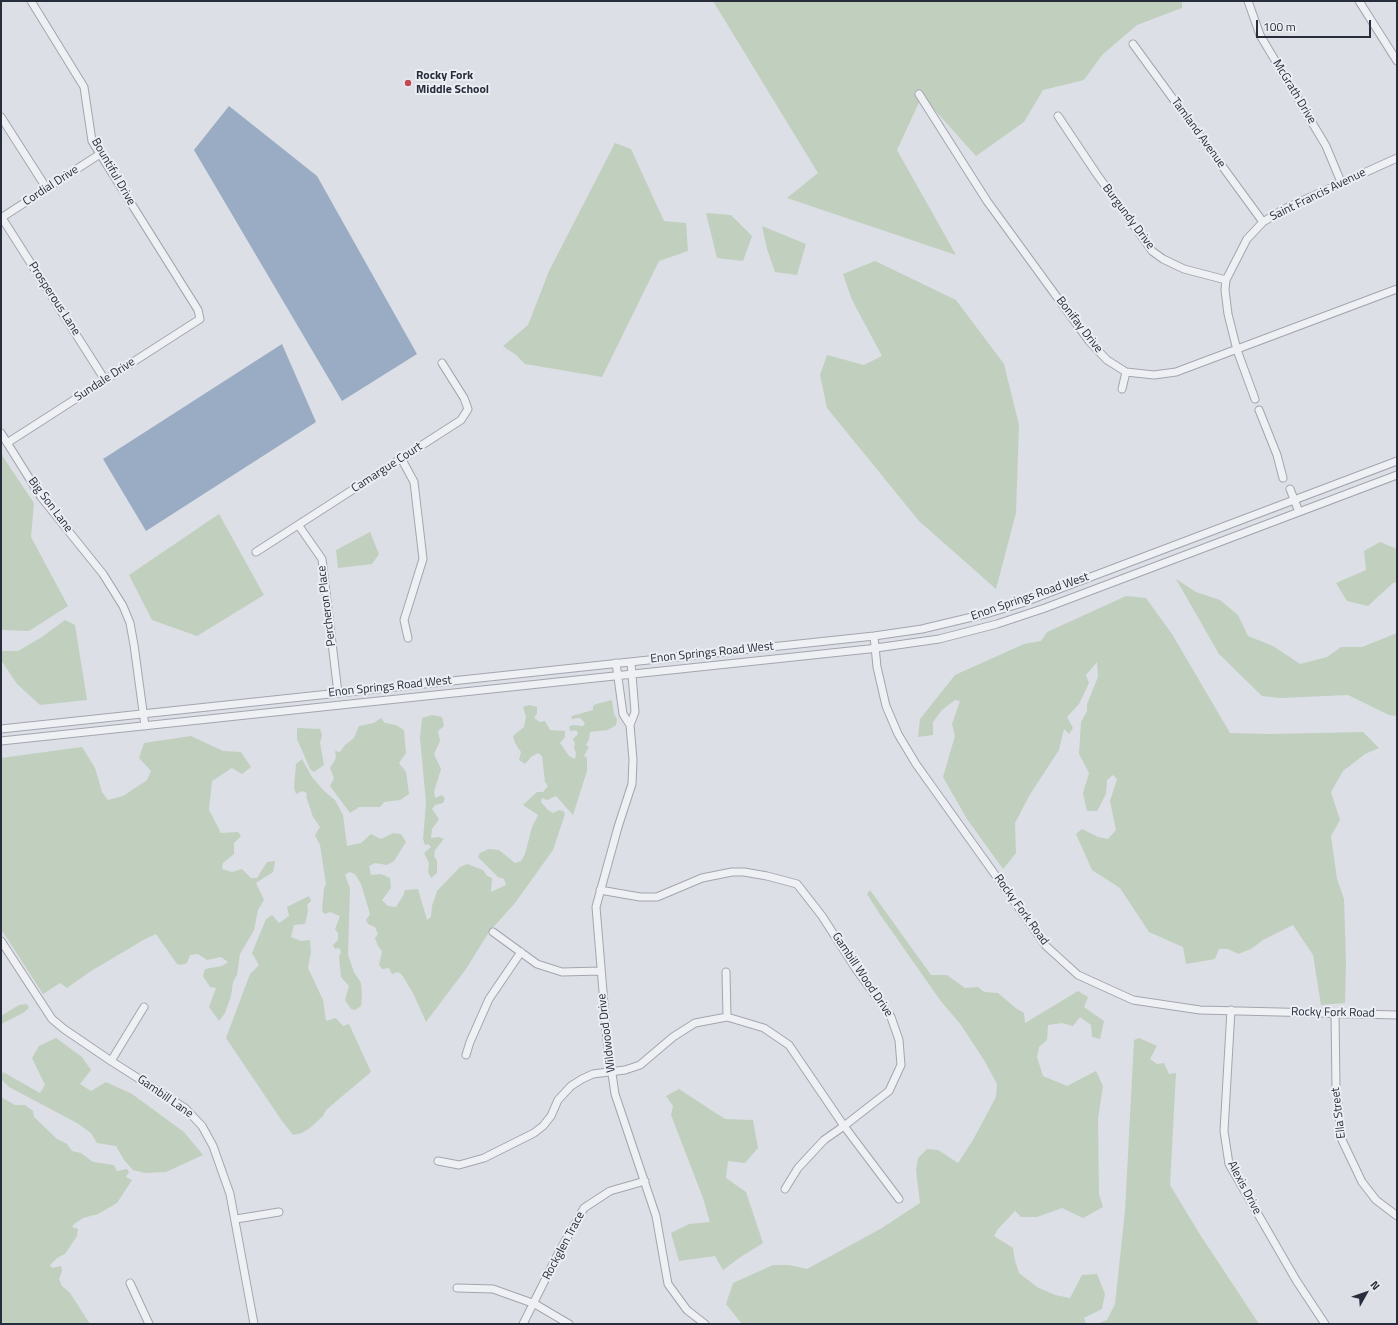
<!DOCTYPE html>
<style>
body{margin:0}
#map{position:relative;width:1398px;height:1325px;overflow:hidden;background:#dcdfe5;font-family:"Titillium Web",sans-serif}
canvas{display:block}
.frame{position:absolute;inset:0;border:2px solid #272d3b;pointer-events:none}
.north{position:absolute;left:1346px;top:1273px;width:40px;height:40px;-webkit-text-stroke:3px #ebeef3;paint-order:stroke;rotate:50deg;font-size:11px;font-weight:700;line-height:16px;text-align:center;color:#272d3b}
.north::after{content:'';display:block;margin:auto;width:14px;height:18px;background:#272d3b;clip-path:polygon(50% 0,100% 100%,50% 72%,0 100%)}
.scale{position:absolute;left:1256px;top:20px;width:115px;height:18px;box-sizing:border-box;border:2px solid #272d3b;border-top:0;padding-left:5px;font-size:12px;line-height:14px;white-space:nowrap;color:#272d3b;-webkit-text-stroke:3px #ebeef3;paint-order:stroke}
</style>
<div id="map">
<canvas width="1398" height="1325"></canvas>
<div class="frame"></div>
<div class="north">N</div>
<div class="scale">100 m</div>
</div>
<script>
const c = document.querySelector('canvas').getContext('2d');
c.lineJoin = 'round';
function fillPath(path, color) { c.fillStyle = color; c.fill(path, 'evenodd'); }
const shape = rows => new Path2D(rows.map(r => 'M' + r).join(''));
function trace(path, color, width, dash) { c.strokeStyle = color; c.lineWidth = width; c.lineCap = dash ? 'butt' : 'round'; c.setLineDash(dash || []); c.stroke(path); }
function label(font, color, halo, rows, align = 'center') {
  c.font = font + ' "Titillium Web",sans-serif'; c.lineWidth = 4; c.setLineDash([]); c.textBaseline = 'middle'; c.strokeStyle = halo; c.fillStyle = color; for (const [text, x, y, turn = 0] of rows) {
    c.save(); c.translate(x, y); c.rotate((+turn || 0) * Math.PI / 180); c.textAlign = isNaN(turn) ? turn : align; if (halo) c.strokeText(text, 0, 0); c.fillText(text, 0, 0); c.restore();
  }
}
const green = shape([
 [713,1,1182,1,1182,8,1137,25,1102,55,1084,80,1043,90,1024,122,976,156,922,96,897,150,956,255,787,198,818,173],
 [615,143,631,149,664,221,686,223,688,251,659,261,602,377,525,364,516,355,503,346,528,325,549,271],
 [706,213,731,215,752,236,743,261,717,258],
 [762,226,806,244,797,275,775,272,767,249],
 [875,261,956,300,1004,364,1019,425,1016,513,996,589,919,521,827,408,820,375,827,355,864,365,882,356,852,300,843,274],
 [1,454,34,503,31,537,68,606,29,631,1,630],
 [219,514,264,595,197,636,152,620,129,575],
 [370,532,379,554,372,564,338,568,336,550],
 [1380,542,1397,549,1397,582,1393,583,1368,606,1347,601,1336,583,1366,570,1364,551],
 [1176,579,1196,592,1220,600,1238,615,1248,636,1273,646,1300,664,1327,657,1341,647,1362,647,1397,633,1397,716,1389,715,1348,695,1280,698,1262,696,1219,654],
 [1126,596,1146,598,1172,634,1230,733,1268,734,1363,732,1379,748,1365,754,1343,771,1331,792,1340,820,1331,836,1337,879,1344,899,1346,962,1345,1003,1321,1005,1313,955,1293,925,1263,940,1251,949,1238,954,1228,949,1219,949,1215,959,1186,964,1183,947,1149,932,1120,888,1092,870,1076,834,1082,829,1098,837,1108,839,1116,830,1110,801,1117,779,1113,775,1107,780,1106,794,1097,811,1087,811,1083,793,1089,773,1079,754,1081,722,1087,711,1087,704,1098,677,1097,662,1086,675,1089,683,1079,704,1067,717,1073,728,1069,734,1064,729,1059,750,1029,796,1015,823,1016,853,1003,869,967,819,943,777,955,736,952,724,960,701,955,700,942,710,933,722,933,735,918,737,920,719,955,675,1024,644,1041,641,1047,632],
 [65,620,75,625,87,700,40,705,17,684,1,660,1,651,18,651,42,637],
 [612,700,614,714,617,719,616,725,608,730,590,732,589,739,586,745,589,747,584,756,587,758,587,771,573,815,556,796,547,800,542,798,541,802,548,810,553,813,559,810,563,811,565,814,553,850,515,903,489,932,466,969,426,1022,413,993,402,975,398,972,392,974,389,968,382,969,379,965,382,951,378,946,375,938,378,934,375,927,368,924,366,920,370,914,361,884,355,874,349,872,345,875,350,888,348,955,354,972,361,983,362,995,361,1006,355,1010,351,1009,345,1000,349,986,341,977,339,957,341,952,339,948,335,949,333,945,338,940,338,933,335,929,340,916,330,912,325,914,322,911,324,888,326,884,320,845,315,835,320,827,313,817,306,796,307,793,302,791,296,794,294,788,296,764,302,759,312,777,324,791,335,800,343,815,347,846,361,843,371,834,381,839,393,833,401,834,406,842,394,861,387,865,375,863,369,866,371,875,381,874,390,878,391,888,382,900,388,906,396,907,403,896,405,890,418,889,427,920,431,917,432,906,437,891,460,867,467,864,483,870,487,876,492,878,491,892,506,885,504,879,498,877,478,857,480,853,489,849,499,850,515,863,521,861,525,854,532,827,538,815,523,805,537,792,543,792,548,786,545,782,542,756,538,753,531,757,525,764,519,760,521,752,515,743,513,736,524,727,526,717,523,707,529,705,537,707,537,713,534,718,540,722,545,721,550,730,565,731,565,737,560,743,569,756,575,759,576,753,574,748,575,744,573,739,578,734,577,731,573,730,571,732,569,727,572,725,583,726,585,723,580,718,571,719,572,716,593,710,593,706,596,704],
 [432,715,442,717,444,726,438,731,440,741,434,754,441,769,434,792,435,798,442,795,445,798,443,803,435,805,432,809,439,819,432,829,431,838,439,837,444,839,435,850,434,856,437,861,437,873,431,878,428,872,429,863,424,853,431,847,428,844,425,845,423,839,426,803,420,738,422,718],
 [381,718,385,723,396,725,404,730,406,753,399,763,406,772,409,794,400,800,384,802,380,807,359,807,350,813,330,786,334,778,330,768,336,758,335,751,340,752,345,745,354,738,359,726,374,723],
 [297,728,320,729,322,735,320,743,324,765,314,772,310,769,297,739],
 [191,736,223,751,241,752,251,767,242,774,232,768,212,781,209,810,221,833,238,832,241,836,234,843,234,854,223,863,222,869,232,872,242,869,251,878,257,878,267,862,275,861,273,872,256,883,264,900,258,910,254,930,240,954,237,975,233,982,231,996,225,1013,219,1021,209,1007,216,988,210,987,203,976,205,969,222,966,228,962,221,957,207,960,198,954,190,955,187,963,181,965,177,964,156,934,145,939,91,971,67,988,60,983,43,994,1,929,1,758,82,747,95,768,102,792,108,800,123,796,147,780,151,771,139,758,144,743],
 [870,890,931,975,947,975,965,988,978,987,984,992,998,993,1017,1009,1024,1013,1025,1023,1078,991,1088,997,1084,1007,1104,1021,1100,1039,1092,1037,1091,1025,1080,1017,1073,1026,1062,1023,1048,1025,1047,1040,1039,1047,1037,1057,1043,1076,1067,1086,1096,1071,1103,1086,1098,1118,1099,1194,1103,1207,1083,1218,1062,1208,1037,1217,1021,1217,1015,1211,998,1229,994,1236,1013,1248,1015,1261,1019,1273,1037,1287,1055,1295,1070,1298,1082,1275,1097,1274,1105,1294,1102,1309,1084,1318,1086,1324,742,1324,726,1304,733,1283,773,1265,789,1265,807,1269,882,1228,920,1203,916,1170,918,1158,927,1149,938,1150,958,1163,973,1140,996,1097,997,1084,984,1060,961,1025,940,1000,879,913,867,894],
 [309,896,311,901,307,905,308,911,305,924,294,925,291,937,301,941,310,940,311,951,308,968,323,1000,326,1021,336,1018,343,1026,349,1024,371,1072,326,1110,323,1116,311,1127,302,1133,293,1135,282,1121,226,1038,250,974,259,965,252,953,266,919,272,915,279,923,289,916,287,907],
 [27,1004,29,1008,23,1013,1,1024,1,1016,19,1005],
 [56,1038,82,1057,91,1070,80,1084,91,1091,106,1082,132,1094,184,1132,203,1155,166,1172,145,1173,133,1170,124,1160,116,1146,97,1143,91,1133,77,1123,9,1087,1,1079,3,1072,40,1093,45,1085,32,1058,39,1046],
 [1139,1038,1157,1046,1150,1059,1157,1064,1164,1063,1169,1074,1176,1073,1170,1185,1199,1233,1259,1324,1096,1324,1107,1320,1115,1304,1125,1211,1134,1040],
 [679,1089,725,1119,753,1120,758,1148,745,1163,728,1161,726,1178,746,1192,763,1243,739,1258,723,1270,715,1256,679,1261,671,1233,689,1224,710,1222,703,1198,671,1115,673,1106,666,1096],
 [1,1097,15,1105,25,1105,33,1111,34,1117,57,1139,67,1144,72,1151,81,1153,93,1162,114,1165,117,1171,127,1169,129,1172,126,1177,132,1180,117,1203,98,1214,83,1218,74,1224,72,1227,78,1229,77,1236,65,1254,57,1258,50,1265,52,1268,61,1266,62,1271,59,1279,62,1286,70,1293,90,1324,1,1324]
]);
const water = shape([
 [229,106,317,176,417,354,342,401,194,150],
 [282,344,316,422,146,531,103,459]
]);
const minor = shape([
 [1248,1,1260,35,1326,146,1341,182],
 [1359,1,1397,61],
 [1133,44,1263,222],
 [919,94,987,201,1089,341,1107,360,1126,372,1154,375,1176,372,1397,289],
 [1058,116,1096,173,1152,251,1163,259,1184,269,1226,280],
 [1,117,47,189],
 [1,218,100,154],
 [2,218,105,380],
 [1122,389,1126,372],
 [1255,399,1237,350,1228,314,1225,290,1226,280,1247,239,1263,222,1284,209,1397,158],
 [1259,410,1277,455,1283,478],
 [1,433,41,497,103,574,123,606,130,623,134,645,145,726],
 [7,443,200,319,198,310,92,141,84,87,31,1],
 [401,458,414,482,423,559,404,620,408,638],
 [1290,489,1299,512],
 [299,526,322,559,338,693],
 [256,552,461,420,468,409,464,398,442,363],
 [874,636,877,667,886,706,898,734,916,764,1046,946,1078,975,1133,1000,1200,1010,1397,1015],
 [631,662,635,712,630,725,633,760,632,784,618,827,596,907,607,1040,615,1094,656,1216,668,1284,687,1310,705,1324],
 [616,663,623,714,630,725],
 [1,729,874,636,922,629,989,613,1022,603,1397,461],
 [1,741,869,649,939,639,997,624,1045,608,1397,475],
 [493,932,537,964,562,972,600,971],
 [1,941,52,1019,64,1029,111,1061,185,1108,202,1126,213,1146,230,1194,254,1324],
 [726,972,727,1017],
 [1231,1010,1224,1131,1229,1164,1296,1280,1325,1324],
 [1335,1014,1336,1088,1342,1140,1362,1182,1376,1200,1397,1216],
 [466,1055,470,1042,489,999,521,952],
 [111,1061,144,1007],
 [438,1161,459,1165,484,1158,534,1133,543,1126,551,1116,558,1100,571,1086,582,1079,593,1074,625,1070,640,1065,673,1037,695,1023,727,1017,764,1028,789,1045,844,1126,889,1091,901,1065,899,1040,891,1017,856,969,822,916,797,884,767,876,744,872,732,872,702,878,657,897,640,897,600,890],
 [785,1189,798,1168,824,1140,844,1126,899,1199],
 [236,1219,279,1212],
 [130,1283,149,1324],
 [457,1288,493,1289,535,1304,569,1324],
 [523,1324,559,1252,584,1208,610,1191,645,1181]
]);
const markers = [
 [408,83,4,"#c54753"]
];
const poiNames = [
 ["Rocky Fork",416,76],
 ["Middle School",416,90]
];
const streetNames = [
 ["McGrath Drive",1294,92,59],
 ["Tamland Avenue",1198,133,54],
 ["Bountiful Drive",113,172,60],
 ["Cordial Drive",51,186,-33],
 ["Saint Francis Avenue",1318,195,-26],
 ["Burgundy Drive",1128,217,53],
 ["Prosperous Lane",54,299,57],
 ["Bonifay Drive",1079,325,52],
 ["Sundale Drive",105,380,-33],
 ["Camargue Court",387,468,-33],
 ["Big Son Lane",50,505,53],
 ["Enon Springs Road West",1030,597,-19],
 ["Percheron Place",327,606,-97],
 ["Enon Springs Road West",712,653,-6],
 ["Enon Springs Road West",390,687,-6],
 ["Rocky Fork Road",1021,910,54],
 ["Gambill Wood Drive",862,975,56],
 ["Rocky Fork Road",1333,1013,1],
 ["Wildwood Drive",607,1033,-97],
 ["Gambill Lane",165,1097,35],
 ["Ella Street",1339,1113,-97],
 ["Alexis Drive",1244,1188,62],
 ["Rockglen Trace",564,1246,-62]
];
fillPath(green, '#c1cfbe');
fillPath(water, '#99acc4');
trace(minor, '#a2a6af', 9);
trace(minor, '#eff0f4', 7);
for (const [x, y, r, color] of markers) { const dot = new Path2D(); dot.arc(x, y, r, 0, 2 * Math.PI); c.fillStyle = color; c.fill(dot); trace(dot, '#ebeef3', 1.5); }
label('bold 12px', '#272d3b', '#ebeef3', poiNames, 'left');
label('12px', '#272d3b', '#ebeef3', streetNames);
</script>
